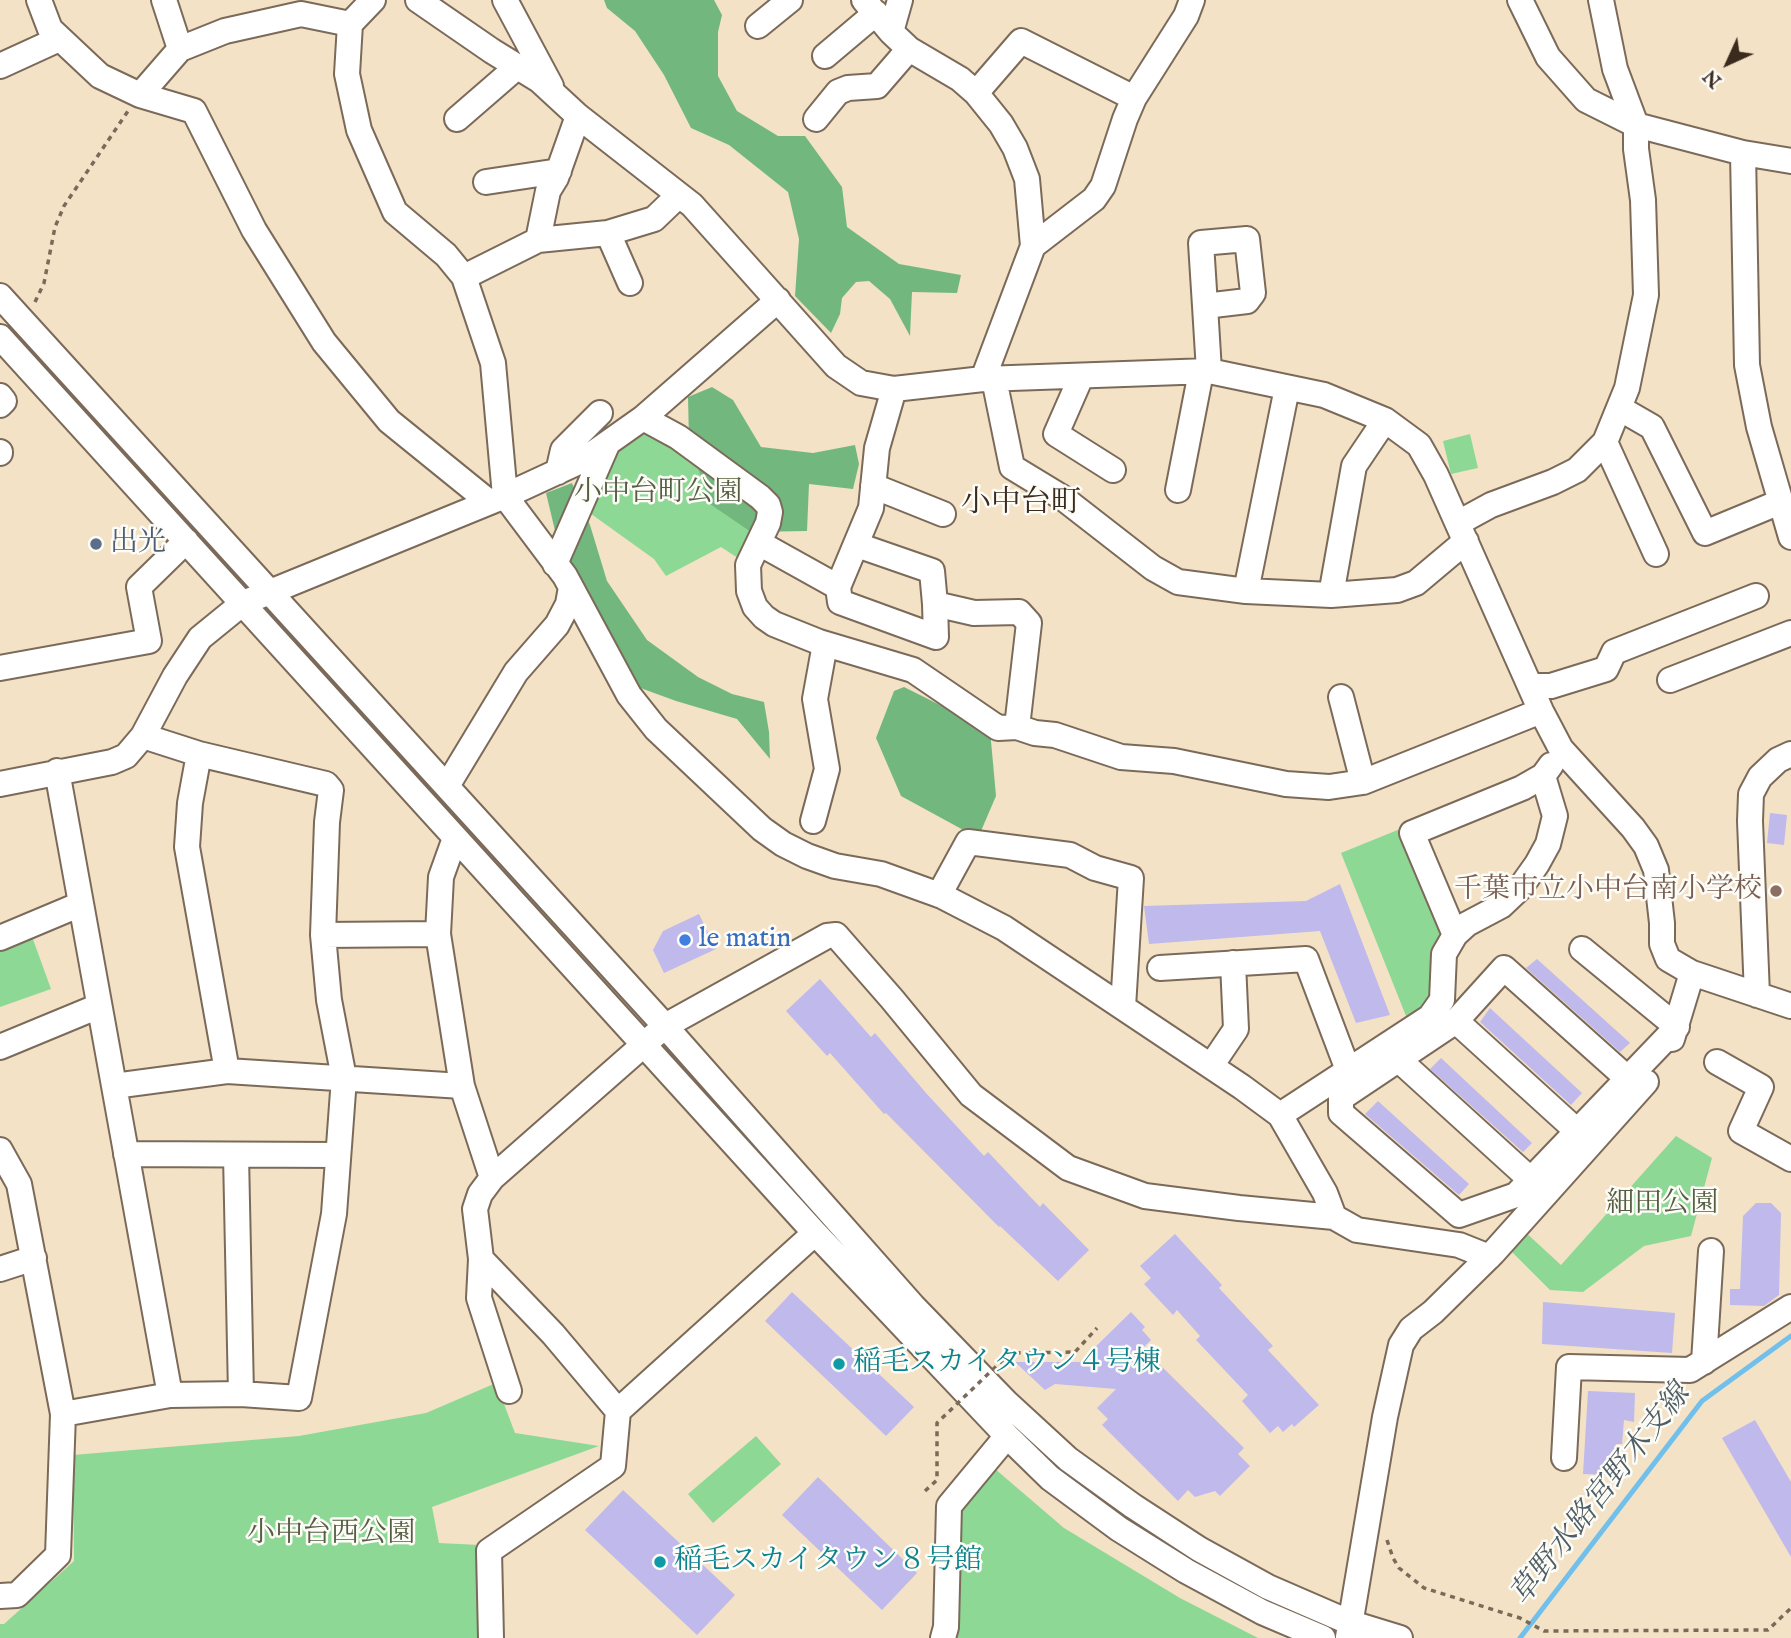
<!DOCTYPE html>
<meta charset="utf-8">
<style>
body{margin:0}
#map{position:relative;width:1791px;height:1638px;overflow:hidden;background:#f3e2c6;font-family:"IM FELL English",serif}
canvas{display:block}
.north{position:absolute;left:1693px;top:28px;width:70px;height:70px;-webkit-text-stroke:5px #fdfcf7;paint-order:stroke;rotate:225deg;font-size:19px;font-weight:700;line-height:28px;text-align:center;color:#3b2a1e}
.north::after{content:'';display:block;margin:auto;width:24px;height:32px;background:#3b2a1e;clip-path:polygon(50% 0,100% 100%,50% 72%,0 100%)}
</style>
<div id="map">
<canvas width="1791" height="1638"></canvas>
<div class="north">N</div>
</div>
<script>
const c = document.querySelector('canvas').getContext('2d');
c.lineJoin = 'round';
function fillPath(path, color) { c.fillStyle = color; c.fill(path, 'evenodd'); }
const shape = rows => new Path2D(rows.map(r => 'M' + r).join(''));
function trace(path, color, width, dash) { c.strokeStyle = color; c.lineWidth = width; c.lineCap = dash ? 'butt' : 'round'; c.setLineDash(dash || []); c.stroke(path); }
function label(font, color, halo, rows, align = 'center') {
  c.font = font + ' "IM FELL English","Noto Serif JP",serif'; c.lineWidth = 5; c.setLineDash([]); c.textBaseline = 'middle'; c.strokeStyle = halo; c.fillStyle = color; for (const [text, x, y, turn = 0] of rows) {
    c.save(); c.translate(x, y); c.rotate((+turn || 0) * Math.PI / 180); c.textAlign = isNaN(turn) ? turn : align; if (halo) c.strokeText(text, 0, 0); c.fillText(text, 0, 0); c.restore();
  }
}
const green = shape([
 [648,427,764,510,741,560,721,547,666,576,654,559,587,511,606,463],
 [1470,434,1478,468,1451,474,1443,441],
 [1405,827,1449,934,1433,999,1408,1021,1341,853],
 [30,931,51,989,0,1007,0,942],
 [1676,1136,1712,1158,1691,1236,1644,1246,1583,1292,1550,1290,1507,1247,1523,1230,1561,1265],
 [496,1383,515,1433,599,1446,432,1507,439,1543,480,1545,479,1638,0,1638,0,1624,4,1624,74,1561,73,1455,299,1436,426,1413],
 [756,1436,781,1464,713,1523,688,1494],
 [994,1468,1064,1528,1180,1598,1258,1638,950,1638,959,1506]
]);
const forest = shape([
 [604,0,714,0,722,15,718,32,718,76,737,111,778,136,805,136,842,187,847,227,899,264,961,275,957,293,912,292,910,336,890,299,869,281,856,282,842,298,840,314,831,333,795,296,799,239,788,192,729,145,691,128,664,75,635,31,607,8],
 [712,387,733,400,761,447,813,453,855,445,859,464,853,489,809,484,807,531,751,532,710,504,689,441,688,397],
 [572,483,590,525,607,581,647,640,698,677,732,694,764,702,769,732,770,759,737,719,676,701,635,686,562,560,546,493],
 [904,687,990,730,996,796,978,838,901,796,876,738,894,691]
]);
const stream = shape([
 [1520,1638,1702,1401,1791,1336]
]);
const building = shape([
 [1770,813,1787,815,1784,845,1767,843],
 [1340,884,1390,1015,1356,1023,1320,931,1149,944,1144,906,1306,901],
 [699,914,716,949,664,973,653,950,663,931],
 [1537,959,1630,1043,1620,1052,1526,968],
 [820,979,871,1037,875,1033,926,1093,984,1156,988,1152,1040,1207,1043,1203,1089,1250,1058,1281,1000,1226,999,1227,886,1113,884,1114,830,1053,827,1056,786,1011],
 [1490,1008,1582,1093,1571,1105,1480,1022],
 [1441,1058,1532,1143,1523,1152,1430,1069],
 [1378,1101,1469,1184,1459,1195,1365,1114],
 [1756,1203,1771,1203,1781,1213,1779,1295,1764,1306,1730,1305,1730,1289,1740,1289,1743,1216],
 [1175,1234,1222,1285,1219,1288,1273,1346,1268,1350,1319,1405,1294,1427,1292,1424,1283,1432,1278,1426,1270,1433,1242,1401,1248,1395,1196,1340,1200,1336,1177,1310,1173,1315,1144,1284,1151,1278,1140,1266],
 [792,1292,914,1407,886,1436,765,1321],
 [1543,1302,1675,1313,1672,1353,1542,1344],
 [1131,1312,1145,1327,1142,1330,1151,1340,1143,1348,1244,1448,1238,1454,1250,1466,1220,1496,1215,1491,1195,1497,1188,1490,1178,1501,1102,1425,1108,1419,1097,1408,1116,1389,1055,1384,1045,1390,1015,1362,1080,1362],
 [1588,1391,1635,1393,1634,1422,1624,1420,1622,1444,1616,1444,1617,1461,1611,1460,1610,1475,1583,1474],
 [1755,1420,1791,1482,1791,1557,1722,1438],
 [818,1477,917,1573,882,1610,782,1515],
 [623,1490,735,1595,697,1635,585,1530]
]);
const path = shape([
 [35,302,44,283,55,227,64,206,128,111],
 [1387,1540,1393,1558,1399,1568,1424,1588,1520,1618,1544,1631,1768,1630,1791,1608]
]);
const minor = shape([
 [39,0,50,29,100,76,140,95,194,111,254,230,324,342,389,421,489,502],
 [164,0,180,49],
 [373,0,350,24,347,74,359,130,395,212,446,255,464,277,493,363,505,496,565,576,629,695,656,729,762,829,783,844,807,856,835,866,881,874,942,896,1004,928,1242,1087,1280,1115,1325,1193,1334,1217],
 [418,0,492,51,539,80,578,116,692,205,836,366,861,383,894,389,983,379,1209,371,1324,395,1385,420,1419,445,1436,475,1541,711,1561,749,1633,828,1646,846,1656,870,1662,923,1662,944,1668,959,1692,973,1791,1006],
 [505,0,551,86],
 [864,0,891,32,909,49,960,79,976,93,1001,124,1015,148,1027,179,1033,246,983,379],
 [1520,0,1548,57,1586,100,1636,125,1743,153,1791,161],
 [758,26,790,0],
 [891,32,900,0],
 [825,56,876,13],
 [0,66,59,39],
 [976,93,1021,41,1134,98],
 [140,95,180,49,225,31,301,14,350,24],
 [457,119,517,67],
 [816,119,838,92,848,88,877,86,909,49],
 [1743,153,1747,365,1759,427,1791,537],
 [486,182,559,171],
 [608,233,630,283],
 [538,240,608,233,654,219,679,195],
 [1033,246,1094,199,1103,186,1125,119,1134,98,1186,16,1192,0],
 [464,277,538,240,548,191,556,178,578,116],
 [0,296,665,1026,913,1306,1006,1402,1068,1459,1133,1506,1199,1549,1268,1587,1351,1623,1400,1638],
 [1205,306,1247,301,1253,293,1247,239,1201,243,1205,306,1209,371],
 [0,337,815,1233,1007,1436,1050,1478,1119,1529,1186,1571,1262,1612,1323,1638],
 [1081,377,1056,434,1113,470],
 [994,379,1012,467,1063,498,1153,568,1178,582,1246,591,1331,595,1397,590,1416,583,1466,541],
 [894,389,877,448,871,508,838,587,840,602,936,637,935,604,974,613,1019,612,1029,623,1017,727],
 [0,396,4,401,0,405],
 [1619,408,1652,427,1705,533,1780,502],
 [643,418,678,437,760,497,768,505,770,512,768,523,748,565,749,591,755,607,764,617,774,624,819,642,913,670,998,728,1017,727,1035,733,1055,735,1121,757,1174,761,1286,784,1329,787,1363,782,1541,711],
 [1605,442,1656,554],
 [0,452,0,453],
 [558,472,563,450,600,413],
 [873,486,943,514],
 [1178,490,1201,372],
 [1458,523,1491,505,1553,482,1577,470,1605,442,1627,388,1646,295,1643,200,1636,149,1636,125,1615,69,1601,0],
 [759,543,838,587],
 [857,545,932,571,935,604],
 [555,564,607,445],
 [1246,591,1287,388],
 [1331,595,1354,466,1385,420],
 [0,668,149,641,139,587,186,541],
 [1670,680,1791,633],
 [1530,686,1551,686,1606,669,1614,652,1756,596],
 [1341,697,1363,782],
 [199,754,190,803,187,847,227,1071],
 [57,771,170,1395],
 [0,784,112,762,126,756,143,736,175,676,200,638,243,603,505,496,585,459,643,418,778,300],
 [447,786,516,672,557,625,568,604,571,587],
 [813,821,827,769,815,699,825,644],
 [455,838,441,877,438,934,462,1086,492,1178],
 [939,895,968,842,1070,855,1095,868,1131,878,1123,1007],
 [323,935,438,934],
 [1455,935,1412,833,1522,788,1543,776,1551,765],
 [0,938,81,904],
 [1582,949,1677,1027,1516,1195,1459,1215,1341,1113,1341,1098,1456,1021,1504,968,1627,1078],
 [1160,968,1306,959,1348,1070],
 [1757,995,1750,821,1751,794,1760,777,1778,760,1791,754],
 [1456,1021,1577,1131],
 [1672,1039,1692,973],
 [0,1047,99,1006],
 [1399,1060,1531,1180],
 [1717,1062,1761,1087,1741,1131,1791,1159],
 [1211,1066,1236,1029,1233,963],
 [114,1086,227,1071,462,1086],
 [1280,1115,1430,1017,1442,1000,1444,954,1455,935,1467,924,1501,906,1520,888,1537,864,1548,844,1555,816,1543,776],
 [0,1150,19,1184,63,1414],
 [126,1154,338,1155],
 [236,1155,241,1394],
 [481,1259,479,1298,509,1391],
 [0,1269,34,1258],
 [1704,1362,1711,1251],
 [618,1411,553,1334,481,1259,475,1209,480,1194,492,1178,665,1026,827,936,836,935,892,999,971,1095,1068,1168,1145,1196,1239,1208,1334,1217,1357,1230,1459,1245,1489,1257],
 [1564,1458,1569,1367,1690,1370,1791,1307],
 [0,1596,17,1595,58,1555,63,1414,170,1395,241,1394,299,1398,334,1214,344,1078,329,1000,323,935,327,822,331,790,326,784,199,754,143,736],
 [1348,1637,1385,1417,1401,1345,1411,1329,1433,1312,1493,1253,1646,1082],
 [491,1638,489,1551,613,1466,618,1411,815,1233],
 [943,1638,946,1627,949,1506,1007,1436]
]);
const pathBridge = shape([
 [925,1491,937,1480,937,1423,1010,1353,1075,1352,1097,1328]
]);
const markers = [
 [96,544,7,"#5c6f8a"],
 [1776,891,7,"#8d6e63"],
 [685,940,7,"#3f7fe0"],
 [839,1364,7,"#0f9aa8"],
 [660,1562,7,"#0f9aa8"]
];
const parkNames = [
 ["小中台町公園",658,494],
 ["細田公園",1662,1205],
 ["小中台西公園",331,1535]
];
const serviceNames = [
 ["出光",110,544]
];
const educationNames = [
 ["千葉市立小中台南小学校",1762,891]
];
const shopNames = [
 ["le matin",699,940]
];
const cultureNames = [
 ["稲毛スカイタウン４号棟",853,1364],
 ["稲毛スカイタウン８号館",674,1562]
];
const neighbourhoodNames = [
 ["小中台町",1021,505]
];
const waterNames = [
 ["草野水路宮野木支線",1602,1496,-52]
];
fillPath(green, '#8ed895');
fillPath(forest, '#72b87e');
trace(stream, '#71c0ec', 5);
fillPath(building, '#bfb9ec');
trace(minor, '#7b6a59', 28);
trace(path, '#7b6a59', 3.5, [5, 5]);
trace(minor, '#fff', 24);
trace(pathBridge, '#7b6a59', 3.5, [5, 5]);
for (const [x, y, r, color] of markers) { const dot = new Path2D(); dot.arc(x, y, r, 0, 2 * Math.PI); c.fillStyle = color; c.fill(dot); trace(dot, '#fdfcf7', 2.5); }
label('28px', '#545e42', '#fdfcf7', parkNames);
label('28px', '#4e5e75', '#fdfcf7', serviceNames, 'left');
label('28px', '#785e54', '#fdfcf7', educationNames, 'right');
label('28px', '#366cbe', '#fdfcf7', shopNames, 'left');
label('28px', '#0d838f', '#fdfcf7', cultureNames, 'left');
label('30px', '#3b2a1e', '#fdfcf7', neighbourhoodNames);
label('italic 30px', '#4e5e66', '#fdfcf7', waterNames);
</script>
